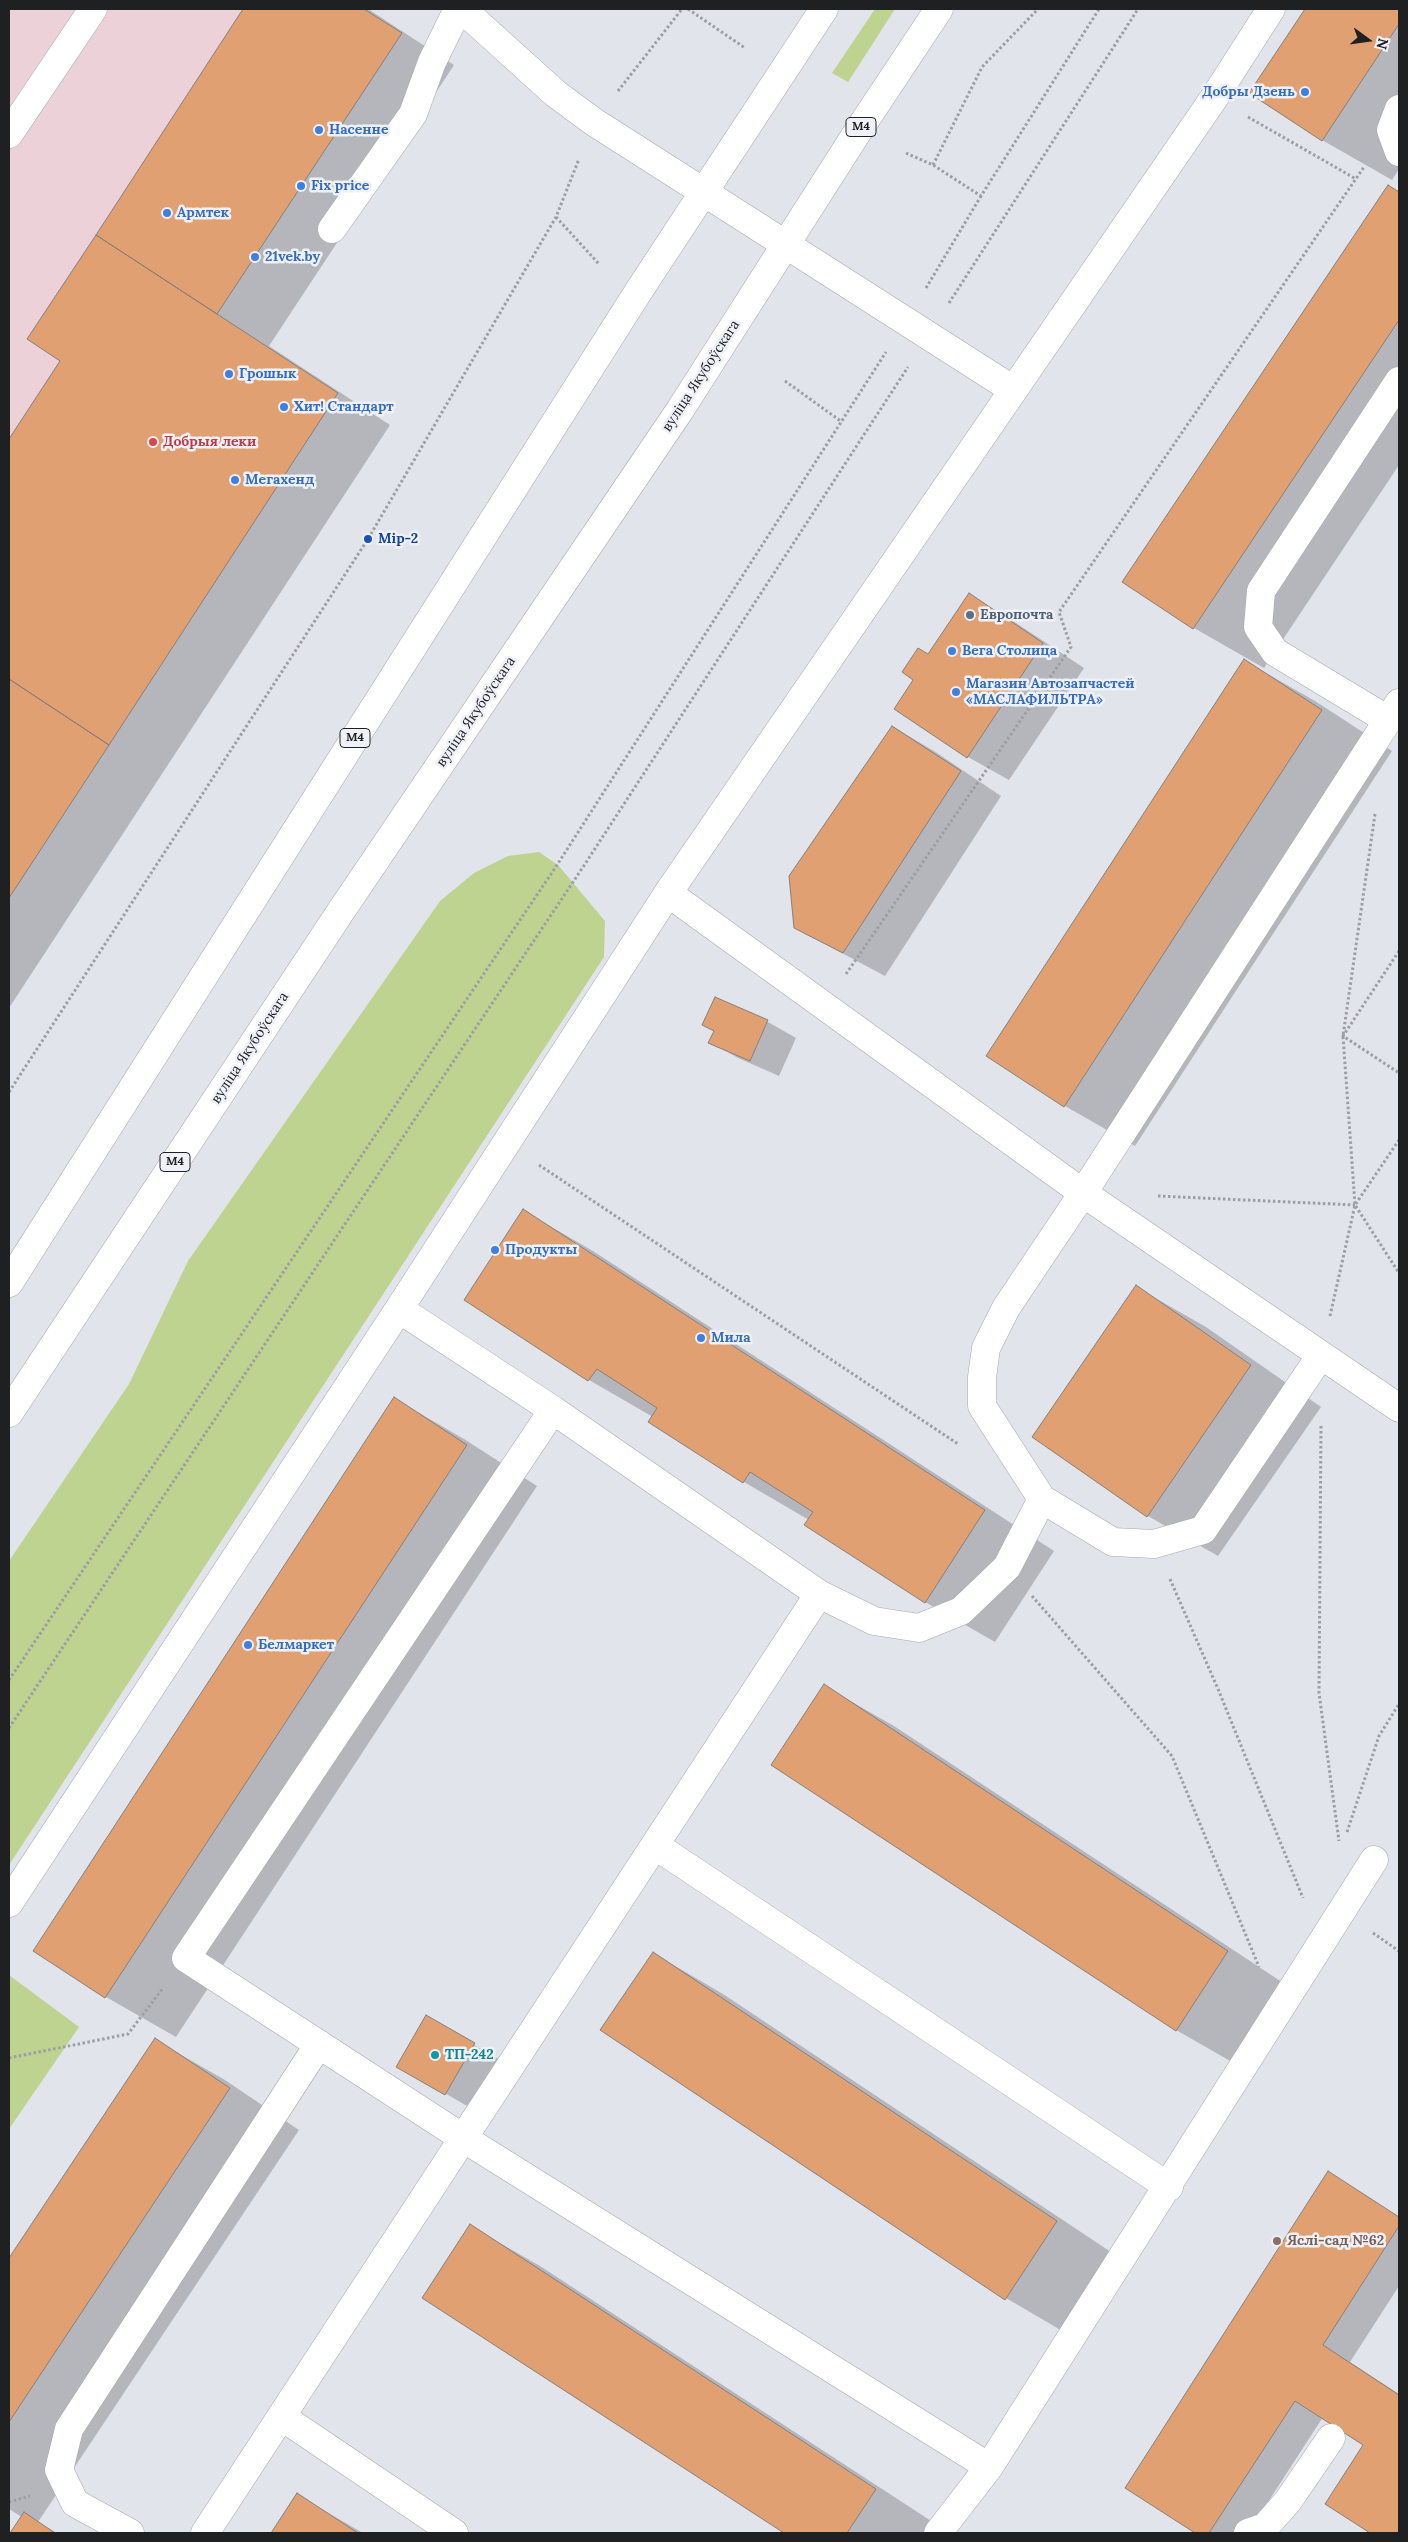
<!DOCTYPE html>
<meta charset="utf-8">
<style>
body{margin:0}
#map{position:relative;width:1408px;height:2542px;overflow:hidden;background:#e1e4ea;font-family:Lora,serif}
canvas{display:block}
.frame{position:absolute;inset:0;border:10px solid #1f2022;pointer-events:none}
.north{position:absolute;left:1343px;top:15px;width:50px;height:50px;-webkit-text-stroke:4px #eef1f7;paint-order:stroke;rotate:104deg;font-size:14px;font-weight:700;line-height:20px;text-align:center;color:#1f2022}
.north::after{content:'';display:block;margin:auto;width:18px;height:22px;background:#1f2022;clip-path:polygon(50% 0,100% 100%,50% 72%,0 100%)}
</style>
<div id="map">
<canvas width="1408" height="2542"></canvas>
<div class="frame"></div>
<div class="north">N</div>
</div>
<script>
const c = document.querySelector('canvas').getContext('2d');
c.lineJoin = 'round';
function fillPath(path, color) { c.fillStyle = color; c.fill(path, 'evenodd'); }
const shape = rows => new Path2D(rows.map(r => 'M' + r).join(''));
function trace(path, color, width, dash) { c.strokeStyle = color; c.lineWidth = width; c.lineCap = dash ? 'butt' : 'round'; c.setLineDash(dash || []); c.stroke(path); }
function label(font, color, halo, rows, align = 'center') {
  c.font = font + ' Lora,serif'; c.lineWidth = 5; c.setLineDash([]); c.textBaseline = 'middle'; c.strokeStyle = halo; c.fillStyle = color; for (const [text, x, y, turn = 0] of rows) {
    c.save(); c.translate(x, y); c.rotate((+turn || 0) * Math.PI / 180); c.textAlign = isNaN(turn) ? turn : align; if (halo) c.strokeText(text, 0, 0); c.fillText(text, 0, 0); c.restore();
  }
}
const industrial = shape([
 [9,9,364,9,402,33,217,314,338,393,9,898]
]);
const green = shape([
 [875,9,895,9,848,82,832,73],
 [539,852,558,865,605,921,604,957,9,1865,9,1561,129,1384,188,1261,440,901,474,873,508,856],
 [9,1975,79,2027,9,2129]
]);
const shadow = shape([
 [245,9,368,9,454,65,269,346,390,425,9,1008,9,442,62,361,29,339],
 [1307,9,1399,9,1399,169,1392,180,1322,140,1251,92],
 [1388,186,1399,192,1399,465,1264,668,1194,628,1124,581],
 [969,595,1010,619,1084,668,1009,780,968,757,928,655],
 [1245,661,1315,701,1392,751,1135,1146,1065,1106],
 [893,727,934,751,1001,796,885,976,795,928],
 [715,999,768,1022,796,1038,779,1076,738,1058,710,1042,715,1031],
 [524,1211,593,1251,1054,1551,995,1642,925,1602,809,1520,744,1482,650,1422,653,1417,589,1380,466,1300],
 [1136,1287,1206,1327,1321,1407,1218,1556,1148,1516,1033,1437],
 [395,1399,464,1439,537,1486,176,2037,106,1997,34,1950],
 [824,1686,894,1726,1297,1992,1246,2070,1176,2030],
 [653,1953,723,1994,1126,2262,1076,2339,1006,2298],
 [426,2017,502,2061,474,2110,398,2066],
 [155,2040,225,2080,299,2130,38,2522,57,2533,11,2533,22,2517,9,2509,9,2260],
 [1329,2173,1399,2217,1399,2286,1350,2362,1399,2394,1399,2533,1373,2533,1327,2504,1365,2444,1323,2417,1248,2533,1198,2533,1127,2487],
 [470,2226,540,2266,945,2530,943,2533,786,2533,424,2297],
 [297,2495,363,2533,272,2533]
]);
const building = shape([
 [243,9,364,9,402,33,217,314,96,235,243,9],
 [1305,9,1399,9,1399,24,1322,141,1249,93,1305,9],
 [1388,185,1399,192,1399,320,1193,629,1122,582,1388,185],
 [96,235,338,393,109,745,9,679,9,439,60,361,27,339,96,235],
 [969,593,1043,643,967,758,894,709,913,680,902,672,918,648,928,654,969,593],
 [1244,659,1322,710,1064,1107,986,1056,1244,659],
 [9,679,109,745,9,898,9,679],
 [892,726,961,771,843,953,794,928,789,876,892,726],
 [715,997,768,1020,750,1061,708,1043,714,1031,702,1025,715,997],
 [523,1209,985,1510,925,1603,804,1525,813,1512,750,1472,743,1483,648,1422,657,1408,597,1369,588,1381,464,1300,523,1209],
 [1136,1285,1251,1365,1147,1517,1032,1437,1136,1285],
 [394,1397,467,1445,105,1998,33,1951,394,1397],
 [824,1684,1228,1951,1176,2031,771,1765,824,1684],
 [653,1952,1057,2221,1005,2300,600,2030,653,1952],
 [426,2015,475,2043,445,2095,396,2067,426,2015],
 [155,2038,230,2088,9,2422,9,2258,155,2038],
 [1328,2171,1399,2217,1399,2226,1323,2345,1399,2395,1399,2533,1370,2533,1325,2504,1363,2445,1295,2401,1209,2533,1195,2533,1125,2488,1328,2171],
 [470,2224,876,2489,847,2533,784,2533,422,2298,470,2224],
 [297,2493,358,2533,271,2533,297,2493],
 [24,2512,55,2533,10,2533,24,2512]
]);
const path = shape([
 [688,9,745,48],
 [618,91,682,9],
 [1248,117,1356,179],
 [906,153,933,165,981,196,1099,9],
 [933,165,982,67,1038,9],
 [556,217,599,264],
 [926,288,981,196],
 [949,303,1138,9],
 [785,381,842,422],
 [1375,814,1343,1036,1355,1205,1399,1273],
 [1399,951,1343,1036,1399,1073],
 [846,974,1071,647,1059,612,1364,167],
 [9,1092,368,539,556,217,579,159],
 [539,1165,958,1444],
 [1158,1196,1355,1205],
 [1330,1316,1355,1205,1399,1140],
 [1321,1426,1319,1693,1339,1841],
 [1170,1579,1218,1689,1303,1898],
 [1032,1596,1172,1756,1259,1967],
 [9,1680,557,865,886,352],
 [9,1728,585,864,908,367],
 [1347,1832,1379,1736,1399,1704],
 [1373,1933,1399,1951],
 [9,2058,128,2034,163,1988],
 [9,2502,30,2496]
]);
const minor = shape([
 [462,9,556,94,594,122,1012,389],
 [1399,109,1391,130,1399,152],
 [9,134,93,9],
 [332,229,413,114,432,62,458,9],
 [1388,720,1275,652,1258,627,1261,591,1399,381],
 [668,893,1083,1193,1399,1408],
 [399,1309,553,1410,819,1594,874,1621,919,1628,961,1611,1007,1567,1042,1499],
 [1321,1355,1203,1530,1154,1544,1113,1542,1042,1499,982,1406,982,1377,986,1348,1006,1308,1083,1193,1399,703],
 [553,1410,186,1958,463,2138,989,2467],
 [656,1846,1169,2187],
 [9,1903,399,1309,668,893,1214,98,1271,9],
 [282,2417,454,2533],
 [130,2533,75,2503,59,2470,69,2429,319,2044],
 [205,2533,819,1594],
 [938,2533,989,2467,1374,1860],
 [1248,2533,1265,2527,1288,2501,1331,2438]
]);
const major = shape([
 [9,1283,640,289,824,9],
 [9,1413,341,911,680,410,862,125,939,9]
]);
const markers = [
 [1305,92,5,"#3f7fe0"],
 [319,130,5,"#3f7fe0"],
 [301,186,5,"#3f7fe0"],
 [167,213,5,"#3f7fe0"],
 [255,257,5,"#3f7fe0"],
 [229,374,5,"#3f7fe0"],
 [284,407,5,"#3f7fe0"],
 [153,442,5,"#e0444e"],
 [235,480,5,"#3f7fe0"],
 [368,539,5,"#1a4fb4"],
 [970,615,5,"#5c6f8a"],
 [952,651,5,"#3f7fe0"],
 [956,692,5,"#3f7fe0"],
 [495,1250,5,"#3f7fe0"],
 [701,1338,5,"#3f7fe0"],
 [248,1645,5,"#3f7fe0"],
 [435,2055,5,"#0f9aa8"],
 [1277,2241,5,"#8d6e63"]
];
const shields = [
 [861,127,30],
 [355,738,30],
 [175,1162,30]
];
const shieldNames = [
 ["М4",861,127],
 ["М4",355,738],
 ["М4",175,1162]
];
const shopNames = [
 ["Добры Дзень",1295,92,"right"],
 ["Насенне",329,130],
 ["Fix price",311,186],
 ["Армтек",177,213],
 ["21vek.by",265,257],
 ["Грошык",239,374],
 ["Хит! Стандарт",294,407],
 ["Мегахенд",245,480],
 ["Вега Столица",962,651],
 ["Магазин Автозапчастей",966,684],
 ["«МАСЛАФИЛЬТРА»",966,700],
 ["Продукты",505,1250],
 ["Мила",711,1338],
 ["Белмаркет",258,1645]
];
const streetNames = [
 ["вуліца Якубоўскага",701,376,-57],
 ["вуліца Якубоўскага",476,712,-56],
 ["вуліца Якубоўскага",250,1048,-57]
];
const healthNames = [
 ["Добрыя леки",163,442]
];
const transitNames = [
 ["Мір-2",378,539]
];
const serviceNames = [
 ["Европочта",980,615]
];
const cultureNames = [
 ["ТП-242",445,2055]
];
const educationNames = [
 ["Яслі-сад №62",1287,2241]
];
fillPath(industrial, '#ecd2d8');
fillPath(green, '#bed38f');
fillPath(shadow, '#0003');
fillPath(building, '#e1a071');
trace(building, '#857f7c', 1);
trace(minor, '#a5a8ad', 29);
trace(major, '#a5a8ad', 29);
trace(path, '#9c9ea3', 3, [2.5, 2.5]);
trace(minor, '#fff', 28);
trace(major, '#fff', 28);
for (const [x, y, r, color] of markers) { const dot = new Path2D(); dot.arc(x, y, r, 0, 2 * Math.PI); c.fillStyle = color; c.fill(dot); trace(dot, '#eef1f7', 2); }
for (const [x, y, w] of shields) { const box = new Path2D(); box.roundRect(x - w / 2, y - 9.5, w, 19, 4); c.fillStyle = '#eef1f7'; c.fill(box); trace(box, '#1f2022', 1); }
label('bold 12px', '#1f2022', null, shieldNames);
label('bold 14px', '#366cbe', '#eef1f7', shopNames, 'left');
label('14px', '#1f2022', '#eef1f7', streetNames);
label('bold 14px', '#be3a42', '#eef1f7', healthNames, 'left');
label('bold 14px', '#164399', '#eef1f7', transitNames, 'left');
label('bold 14px', '#4e5e75', '#eef1f7', serviceNames, 'left');
label('bold 14px', '#0d838f', '#eef1f7', cultureNames, 'left');
label('bold 14px', '#785e54', '#eef1f7', educationNames, 'left');
</script>
